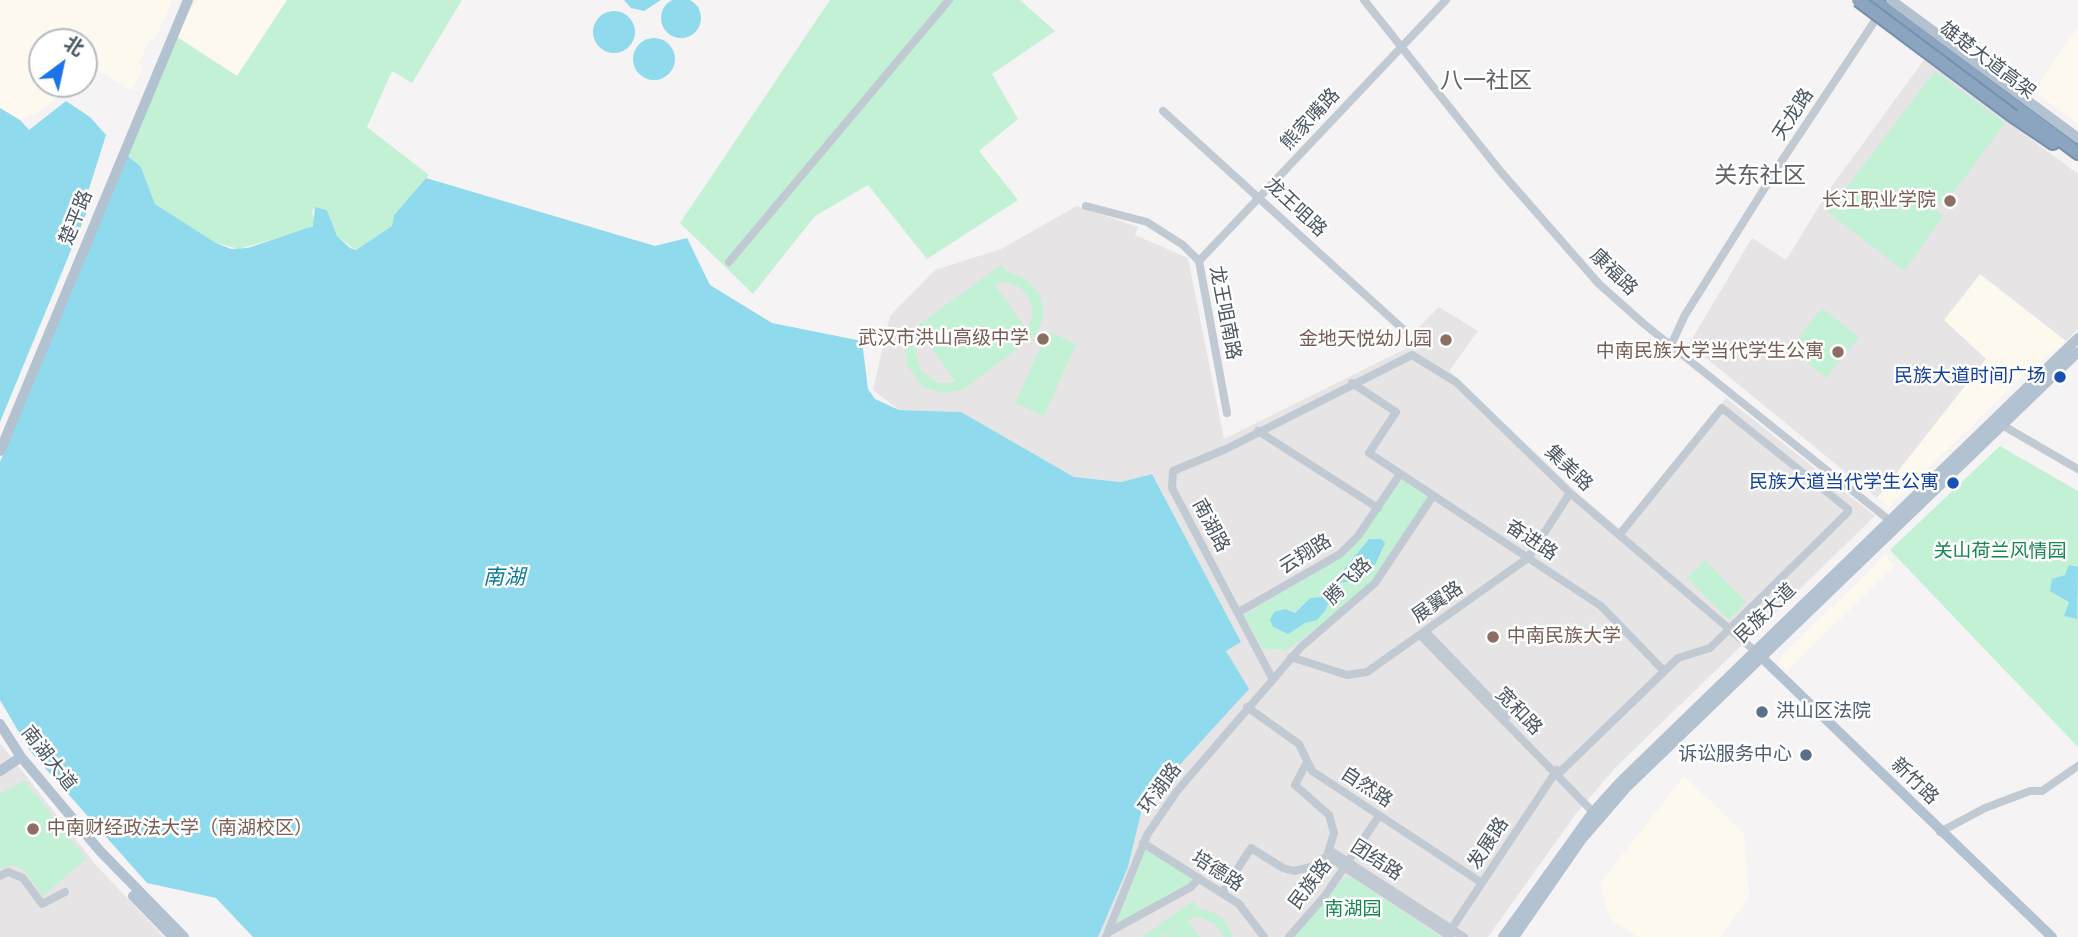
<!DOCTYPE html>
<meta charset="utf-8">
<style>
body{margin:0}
#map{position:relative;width:2078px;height:937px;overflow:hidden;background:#f5f3f3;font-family:"Sofia Sans Condensed","Noto Sans SC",sans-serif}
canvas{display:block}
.north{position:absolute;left:28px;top:28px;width:70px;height:70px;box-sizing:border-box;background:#fff;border:2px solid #b7bbc0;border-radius:50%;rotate:33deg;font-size:19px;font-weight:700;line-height:28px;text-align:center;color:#4a5661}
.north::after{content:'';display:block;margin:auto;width:24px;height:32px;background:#1a73e8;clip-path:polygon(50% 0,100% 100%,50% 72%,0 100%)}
</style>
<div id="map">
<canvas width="2078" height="937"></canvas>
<div class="north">北</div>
</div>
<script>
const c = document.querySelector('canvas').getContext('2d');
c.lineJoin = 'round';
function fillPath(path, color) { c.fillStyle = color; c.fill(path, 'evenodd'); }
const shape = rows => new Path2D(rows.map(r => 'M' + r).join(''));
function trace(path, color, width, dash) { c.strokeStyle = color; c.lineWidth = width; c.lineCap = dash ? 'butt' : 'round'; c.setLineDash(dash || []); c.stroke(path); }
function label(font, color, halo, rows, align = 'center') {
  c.font = font + ' "Sofia Sans Condensed","Noto Sans SC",sans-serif'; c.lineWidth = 5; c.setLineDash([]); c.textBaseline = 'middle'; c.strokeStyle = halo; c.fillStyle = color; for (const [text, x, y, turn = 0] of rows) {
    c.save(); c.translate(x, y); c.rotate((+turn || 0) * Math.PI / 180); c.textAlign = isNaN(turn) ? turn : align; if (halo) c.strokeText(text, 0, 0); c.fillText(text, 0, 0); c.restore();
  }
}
const commercial = shape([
 [0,0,173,0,155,39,149,40,139,64,143,68,132,91,91,66,84,72,84,42,42,42,42,84,71,84,41,111,20,120,0,108],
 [197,0,287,0,237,76,174,35],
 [2078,27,2078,124,2034,91],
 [1981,274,2066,341,2016,382,1889,507,1877,498,1986,359,1941,324],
 [1885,555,1895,565,1787,671,1777,661],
 [1684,776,1744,833,1749,897,1721,937,1638,937,1610,919,1600,883]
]);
const education = shape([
 [1924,60,2078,174,2078,329,2066,341,1980,274,1944,320,1986,359,1877,498,1689,344,1752,238,1786,260,1829,190],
 [1077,206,1138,227,1135,235,1188,258,1224,439,1417,343,1422,337,1415,331,1439,307,1478,331,1449,371,1583,498,1619,528,1726,398,1875,516,1615,768,1575,815,1488,937,1098,937,1128,867,1143,805,1239,676,1226,650,1241,642,1152,474,1121,482,1074,477,961,412,899,410,873,390,890,316,935,270,1001,249],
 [0,743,96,865,164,937,0,937]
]);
const green = shape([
 [287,0,462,0,412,83,392,71,367,127,429,175,394,215,392,226,356,250,337,236,327,210,315,207,312,211,315,224,304,230,239,249,216,243,155,204,141,167,128,156,174,35,237,76],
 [830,0,1020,0,1055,31,992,74,1018,119,979,151,1018,200,927,259,868,185,815,216,753,294,680,223],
 [1935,71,2005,123,1953,193,1948,191,1936,209,1943,217,1904,271,1828,212],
 [1001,265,1007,272,1026,279,1040,295,1044,315,1037,334,962,390,942,393,923,387,907,365,905,351,909,337,906,334],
 [1006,282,1020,287,1030,299,1033,314,1027,330,994,284],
 [922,335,955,381,955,382,938,383,921,371,915,352],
 [1822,308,1859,337,1826,378,1790,348],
 [1048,331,1076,344,1044,416,1015,403],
 [2000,446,2078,491,2078,747,1890,550],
 [1402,479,1427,496,1427,500,1376,578,1358,597,1287,650,1263,649,1244,615,1343,556],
 [1368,540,1384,549,1364,578,1356,582,1337,583,1325,611,1317,620,1305,623,1288,633,1276,630,1270,621,1274,612,1288,610,1295,613,1310,598,1321,597],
 [1705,560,1746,602,1729,620,1687,578],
 [24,780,86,859,43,896,24,870,12,865,2,869,0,865,0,794],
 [1146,849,1191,878,1191,883,1116,924],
 [1351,877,1441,937,1294,937,1344,878],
 [1193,901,1199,909,1213,912,1224,920,1234,937,1225,937,1214,923,1199,917,1187,920,1200,937,1163,937,1184,920,1160,937,1142,937]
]);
const water = shape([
 '661 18a20 20 0 1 1 40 0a20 20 0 1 1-40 0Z',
 [624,0,661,0,644,11,631,8],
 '593 32a21 21 0 1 1 42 0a21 21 0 1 1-42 0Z',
 '633 59a21 21 0 1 1 42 0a21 21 0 1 1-42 0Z',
 [66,101,90,117,106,135,88,192,107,203,128,156,141,167,155,204,216,243,231,249,248,248,313,226,315,207,327,210,337,236,350,248,356,250,392,226,394,215,426,178,655,246,687,238,710,285,772,323,862,341,868,389,875,399,899,410,961,412,1074,477,1121,482,1152,474,1241,642,1226,651,1249,689,1143,805,1128,867,1098,937,253,937,216,898,147,883,30,751,0,700,0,108,20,120,29,130],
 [1369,539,1381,539,1385,543,1376,563,1359,581,1337,583,1325,611,1317,620,1305,623,1288,634,1273,627,1270,620,1274,612,1285,609,1295,613,1310,598,1321,597],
 [2069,565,2078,567,2077,619,2064,616,2069,602,2050,591,2052,579,2065,575]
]);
const pier = shape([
 [95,192,106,198,107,203,0,462,0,422]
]);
const minor = shape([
 [1364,0,1501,172,1599,284,1644,324,1889,520],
 [1163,111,1405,331],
 [1086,206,1147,222,1183,245,1199,261,1227,413],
 [1199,261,1446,0],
 [729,262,949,0],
 [1671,345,1685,315,1781,162,1880,13],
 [1352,383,1396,412,1369,453,1601,606,1664,671],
 [2002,425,2078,469],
 [1258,431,1378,508],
 [1239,612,1340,554,1358,536,1400,474],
 [1425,631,1507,716],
 [1420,635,1593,812],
 [1291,657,1347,675,1367,672,1528,558,1570,493],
 [1272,678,1172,488,1173,471,1226,449,1412,355,1456,382,1570,493,1754,650],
 [1247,707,1299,744,1312,771,1482,883],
 [1557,775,1678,658,1710,648,1848,512,1848,509,1722,408,1620,534],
 [1940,832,1985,808,2030,791,2042,791,2078,766],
 [1143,843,1239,904,1264,937],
 [1331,851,1464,937],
 [1327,856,1451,937],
 [0,876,8,872,23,878,42,904,65,892],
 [1222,893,1251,848,1283,868,1294,871,1311,867,1327,856,1334,833,1329,815,1295,785,1306,764],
 [1109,932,1191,887,1199,878],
 [1106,937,1147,835,1177,791,1301,647,1375,583,1433,496],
 [1289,937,1324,897,1379,816],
 [1446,937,1557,770]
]);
const major = shape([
 [1891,0,2078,138],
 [0,451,188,0],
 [1756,652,2052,937],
 [0,724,21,757,100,851,184,937],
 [0,771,21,757],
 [133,896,173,937],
 [1503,937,1593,812,1620,782,2078,338],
 [1514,937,1582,839,1626,788,2078,352]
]);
const highway = shape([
 [1873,0,2078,153],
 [2013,116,2053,143]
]);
const highwayBridge = shape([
 [1858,0,2013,116]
]);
const markers = [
 [1950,201,7,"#8d6e63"],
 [1043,339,7,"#8d6e63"],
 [1446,340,7,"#8d6e63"],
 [1838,352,7,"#8d6e63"],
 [2060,377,7,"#1a4fb4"],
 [1953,483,7,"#1a4fb4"],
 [1493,637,7,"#8d6e63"],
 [1762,712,7,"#5c6f8a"],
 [1806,755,7,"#5c6f8a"],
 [33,829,7,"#8d6e63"]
];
const streetNames = [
 ["雄楚大道高架",1987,61,37],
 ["天龙路",1794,115,-57],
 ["熊家嘴路",1311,120,-47],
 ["龙王咀路",1295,208,43],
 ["楚平路",77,218,-68],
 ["康福路",1613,273,44],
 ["龙王咀南路",1224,313,79],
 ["集美路",1568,469,43],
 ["南湖路",1210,526,62],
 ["奋进路",1531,541,33],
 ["云翔路",1306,555,-32],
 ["腾飞路",1349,582,-45],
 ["展翼路",1438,603,-35],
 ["民族大道",1766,614,-44],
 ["宽和路",1518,712,46],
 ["南湖大道",48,759,52],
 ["新竹路",1914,782,44],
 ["自然路",1366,788,33],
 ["环湖路",1161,789,-54],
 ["发展路",1489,844,-57],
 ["团结路",1376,861,33],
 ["培德路",1217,872,33],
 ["民族路",1311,885,-53]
];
const educationNames = [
 ["长江职业学院",1936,201],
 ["武汉市洪山高级中学",1029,339],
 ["金地天悦幼儿园",1432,340],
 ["中南民族大学当代学生公寓",1824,352],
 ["中南民族大学",1507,637,"left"],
 ["中南财经政法大学（南湖校区）",47,829,"left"]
];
const transitNames = [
 ["民族大道时间广场",2046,377],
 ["民族大道当代学生公寓",1939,483]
];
const parkNames = [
 ["关山荷兰风情园",2000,552],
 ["南湖园",1353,910]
];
const serviceNames = [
 ["洪山区法院",1776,712],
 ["诉讼服务中心",1792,755,"right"]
];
const waterNames = [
 ["南湖",504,579]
];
const quarterNames = [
 ["八一社区",1486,82],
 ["关东社区",1760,177]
];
fillPath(commercial, '#fdf9ef');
fillPath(education, '#e6e4e5');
fillPath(green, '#c3f1d5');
fillPath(water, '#90daee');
fillPath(pier, '#f5f3f3');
trace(highway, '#7690ad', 16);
trace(minor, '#c1cad2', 8);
trace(major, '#b3c2d1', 10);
trace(highway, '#8ba5c1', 12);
trace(highwayBridge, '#7690ad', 16, []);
trace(highwayBridge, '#8ba5c1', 12);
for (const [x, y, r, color] of markers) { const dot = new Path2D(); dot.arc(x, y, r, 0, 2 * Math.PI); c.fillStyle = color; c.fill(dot); trace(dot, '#fff', 2.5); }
label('19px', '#4a5661', '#fff', streetNames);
label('19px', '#785e54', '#fff', educationNames, 'right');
label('19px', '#164399', '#fff', transitNames, 'right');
label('19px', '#17864f', '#fff', parkNames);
label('19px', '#4e5e75', '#fff', serviceNames, 'left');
label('italic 21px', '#0c7c9b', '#fff', waterNames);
label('23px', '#5f6368', '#fff', quarterNames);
</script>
